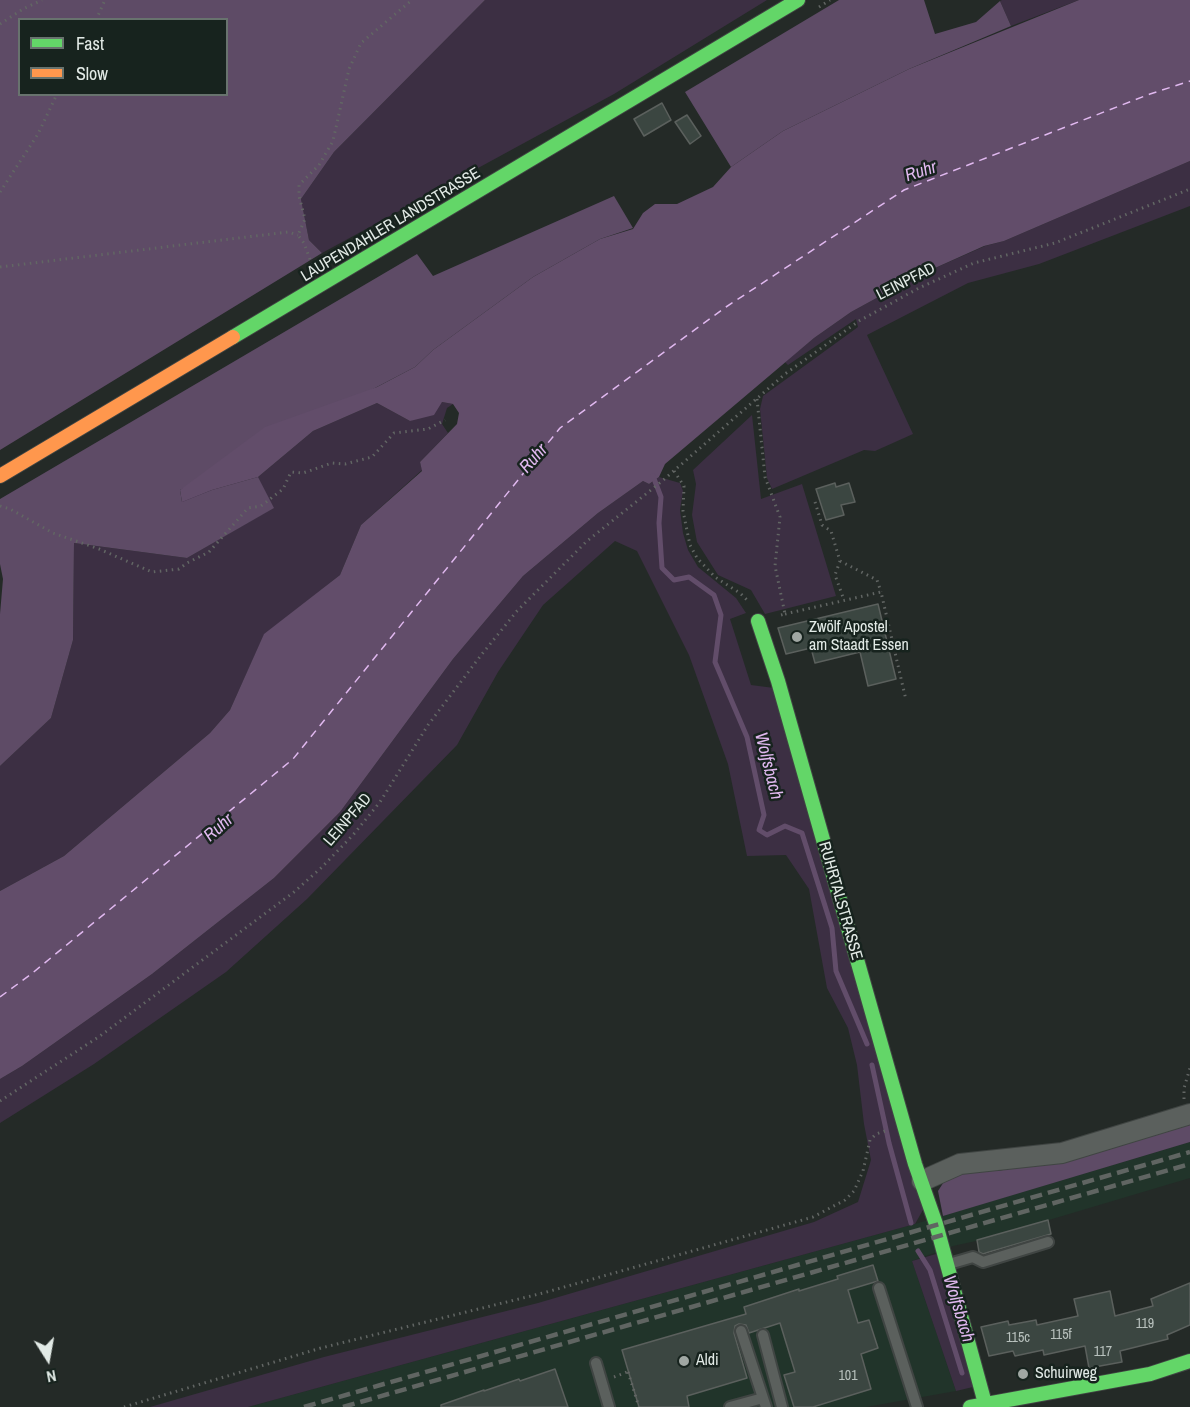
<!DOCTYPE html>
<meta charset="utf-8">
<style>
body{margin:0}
#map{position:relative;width:1190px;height:1407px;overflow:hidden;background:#242a27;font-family:"Archivo Narrow",sans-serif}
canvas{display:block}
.legend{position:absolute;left:18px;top:18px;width:210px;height:78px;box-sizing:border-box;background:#17231e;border:2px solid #68736e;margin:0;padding:8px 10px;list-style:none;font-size:18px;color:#e2eae6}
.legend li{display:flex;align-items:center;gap:12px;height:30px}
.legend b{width:30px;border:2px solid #68736e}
.north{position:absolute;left:18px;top:1329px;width:60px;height:60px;-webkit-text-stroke:4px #17231e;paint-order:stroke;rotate:169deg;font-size:16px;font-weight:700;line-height:24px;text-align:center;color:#e2eae6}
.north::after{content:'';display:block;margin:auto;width:21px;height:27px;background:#e2eae6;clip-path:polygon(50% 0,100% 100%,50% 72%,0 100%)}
</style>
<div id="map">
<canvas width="1190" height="1407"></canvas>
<ul class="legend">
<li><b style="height:8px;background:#63d668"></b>Fast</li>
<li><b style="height:8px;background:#ff974d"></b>Slow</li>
</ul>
<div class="north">N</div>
</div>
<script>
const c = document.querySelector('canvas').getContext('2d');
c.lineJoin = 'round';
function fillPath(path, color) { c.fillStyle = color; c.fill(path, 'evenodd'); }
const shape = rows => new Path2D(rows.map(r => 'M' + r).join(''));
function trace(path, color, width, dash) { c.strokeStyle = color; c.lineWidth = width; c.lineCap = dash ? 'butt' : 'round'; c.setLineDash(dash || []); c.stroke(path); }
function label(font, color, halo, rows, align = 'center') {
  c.font = font + ' "Archivo Narrow",sans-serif'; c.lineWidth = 5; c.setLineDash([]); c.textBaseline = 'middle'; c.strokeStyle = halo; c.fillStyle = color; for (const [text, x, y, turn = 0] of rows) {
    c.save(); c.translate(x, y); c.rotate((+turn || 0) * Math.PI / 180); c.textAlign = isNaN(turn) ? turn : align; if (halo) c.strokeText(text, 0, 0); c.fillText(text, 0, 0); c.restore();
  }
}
const built = shape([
 [1190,1142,1190,1178,985,1239,953,1246,912,1261,956,1391,866,1407,248,1407,915,1224]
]);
const green = shape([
 [485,0,767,0,614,94,322,253,309,240,301,199,334,152],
 [1002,0,1079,0,1011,26,1000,1],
 [1190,161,1190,206,1039,264,968,283,867,335,913,434,875,451,864,450,772,489,767,478,760,409,763,396,858,327,856,319,788,365,785,362,814,338,851,312,915,277,985,246,1004,241],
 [442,402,453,404,447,408,442,424,448,433,420,462,422,470,361,525,340,575,264,635,230,710,210,733,64,856,0,891,0,766,51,718,73,640,74,543,187,558,273,508,258,478,140,534,182,501,212,490,258,477,313,431,377,403,410,421],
 [752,415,761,499,802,484,836,596,765,614,751,590,718,575,697,542,692,515,696,484,693,470],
 [659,477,680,483,683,491,680,510,683,533,688,550,698,567,736,598,746,613,730,619,751,685,774,688,924,1208,915,1224,248,1407,150,1407,324,1357,538,1303,814,1222,858,1202,871,1160,864,1124,857,1065,848,1028,827,988,809,889,786,855,747,856,728,764,689,655,637,551,615,541,543,605,498,672,457,745,307,899,226,972,94,1064,0,1123,0,1079,22,1066,152,974,274,878,340,812,453,659,523,576,598,513,643,481,649,484],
 [936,1254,973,1387,956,1391,912,1261]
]);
const forest = shape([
 [0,0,485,0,334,152,301,199,309,240,322,253,0,450],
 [20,20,226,20,226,94,20,94],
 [839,0,924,0,935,34,976,22,1000,1,1011,26,909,69,783,131,731,167,685,92],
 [614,196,633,228,600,239,533,277,433,350,415,367,180,490,182,502,212,490,258,477,274,508,187,558,74,543,73,640,51,718,0,766,0,614,3,579,0,564,0,499,417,254,433,276],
 [1190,1122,1190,1142,943,1216,938,1191,947,1177,968,1170,997,1171,1082,1156]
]);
const water = shape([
 [1079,0,1190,0,1190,161,1004,241,984,246,915,277,851,312,814,338,665,464,659,477,649,484,643,481,598,513,523,576,453,659,340,812,274,878,152,974,22,1066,0,1079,0,891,64,856,210,733,230,710,264,634,340,575,361,525,422,471,420,462,457,424,459,413,453,404,442,402,434,415,410,421,377,403,313,431,258,477,212,490,182,502,180,490,265,427,377,387,415,367,433,350,533,277,600,239,633,229,643,213,655,204,677,204,713,187,731,167,783,131,909,69]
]);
const stream = shape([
 [653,476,661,497,659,523,662,568,674,580,689,577,714,595,721,615,715,662,747,737,764,815,759,830,767,835,785,826,802,833,832,928,836,971,867,1044],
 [872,1065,889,1143,911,1223],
 [918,1251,930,1270,962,1373]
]);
const ferry = shape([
 [0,997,30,975,293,759,560,428,726,307,904,190,1150,94,1190,81]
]);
const building = shape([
 [662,103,671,120,644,136,634,119,662,103],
 [687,115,701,136,690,144,675,122,687,115],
 [835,483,836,487,849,483,855,502,841,505,844,515,826,520,816,489,835,483],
 [878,604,896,679,868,686,860,652,815,663,811,648,786,654,778,628,878,604],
 [1048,1220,1051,1234,989,1252,983,1254,979,1252,977,1240,1048,1220],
 [873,1265,878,1281,848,1290,858,1323,869,1320,878,1348,861,1354,871,1389,813,1407,794,1407,784,1375,795,1372,780,1323,749,1333,746,1325,739,1324,735,1326,734,1333,747,1378,687,1396,689,1407,639,1407,622,1350,746,1314,744,1307,799,1289,799,1291,838,1279,837,1276,873,1265],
 [1190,1283,1190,1325,1167,1335,1168,1339,1120,1351,1122,1362,1089,1368,1085,1346,1044,1355,1043,1350,1015,1356,1013,1351,989,1356,981,1327,1008,1321,1009,1325,1036,1320,1037,1325,1078,1316,1074,1299,1110,1291,1115,1316,1153,1306,1151,1299,1190,1283],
 [555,1369,568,1407,441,1407,441,1405,484,1390,484,1391,519,1379,520,1381,555,1369]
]);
const path = shape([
 [819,7,830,0],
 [96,20,105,0],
 [0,24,23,9,42,0],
 [0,192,38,134,57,94],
 [312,265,304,243,298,235,305,219,299,196,299,185,319,165,333,141,349,69,361,43,412,0],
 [0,267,288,232,298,235],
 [757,399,765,477,780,517,775,566,785,614,777,616],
 [674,471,684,486,683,511,690,545,697,558,715,577,740,593,748,601],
 [815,502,822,525,831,531,840,561,835,575,844,600],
 [0,506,10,509,53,533,99,549,152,572,179,569,187,563,209,552,248,508,261,506,283,489,291,472,303,473,332,463,345,464,372,457,394,433,428,429,445,420],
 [840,561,877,580,881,592],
 [785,614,881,592,906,700],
 [1184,1099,1184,1088,1190,1068],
 [0,1101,100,1036,294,892,321,868,353,835,380,802,428,725,482,654,517,611,587,541,661,482,785,374,859,321,919,288,974,263,1055,243,1190,189],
 [628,1372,639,1407],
 [614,1377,627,1372],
 [124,1407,321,1348,543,1293,813,1217,845,1200,854,1191,863,1171,870,1140,876,1134,885,1131]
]);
const lane = shape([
 [949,1264,973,1257,983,1262,1048,1242],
 [879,1288,917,1407],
 [741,1331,763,1398],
 [763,1335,782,1407],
 [596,1363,609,1407],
 [730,1407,763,1398,766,1407]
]);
const street = shape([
 [922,1181,960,1164,1062,1153,1190,1114]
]);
const fast = shape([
 [233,337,798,0],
 [758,621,778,681,915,1164,936,1224,986,1407],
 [970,1407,1150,1374,1190,1361]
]);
const slow = shape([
 [0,476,233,337]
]);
const rail = shape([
 [304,1407,1190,1152],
 [343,1407,1190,1164]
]);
const markers = [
 [797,637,6,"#a0a7a3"],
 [684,1361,6,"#a0a7a3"],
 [1023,1374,6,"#a0a7a3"]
];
const numberNames = [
 ["119",1145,1324],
 ["115f",1061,1335],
 ["115c",1018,1338],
 ["117",1103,1352],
 ["101",848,1376]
];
const streetNames = [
 ["LAUPENDAHLER LANDSTRASSE",391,225,-31],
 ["LEINPFAD",906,282,-27],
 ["LEINPFAD",348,820,-49],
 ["RUHRTALSTRASSE",840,901,74]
];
const poiNames = [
 ["Zwölf Apostel",809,628],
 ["am Staadt Essen",809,646],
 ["Aldi",696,1361],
 ["Schuirweg",1035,1374]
];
const waterNames = [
 ["Ruhr",921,172,-18],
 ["Ruhr",534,459,-48],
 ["Wolfsbach",768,766,76],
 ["Ruhr",219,828,-41],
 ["Wolfsbach",958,1309,73]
];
fillPath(built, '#21342a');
fillPath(green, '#3c2f43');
fillPath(forest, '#5e4b66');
fillPath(water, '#624d6a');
trace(stream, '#624d6a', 5);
trace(ferry, '#e0b8ef', 1.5, [8, 6]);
fillPath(building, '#3b4641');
trace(building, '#5b605d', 1.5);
trace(lane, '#404543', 14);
trace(street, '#404543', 22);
trace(fast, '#404543', 16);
trace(slow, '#404543', 16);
trace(path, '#626664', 3, [1.5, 4.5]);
trace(lane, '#5b605d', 10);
trace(street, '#5b605d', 20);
trace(fast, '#63d668', 14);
trace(slow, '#ff974d', 14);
trace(rail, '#606562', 4.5, [12, 6]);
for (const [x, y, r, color] of markers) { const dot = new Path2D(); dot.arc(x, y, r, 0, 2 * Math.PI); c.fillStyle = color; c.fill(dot); trace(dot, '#17231e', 2); }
label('14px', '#b8c1bd', null, numberNames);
label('16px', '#e2eae6', '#17231e', streetNames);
label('16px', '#e2eae6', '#17231e', poiNames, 'left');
label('italic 18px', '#e0b8ef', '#17231e', waterNames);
</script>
